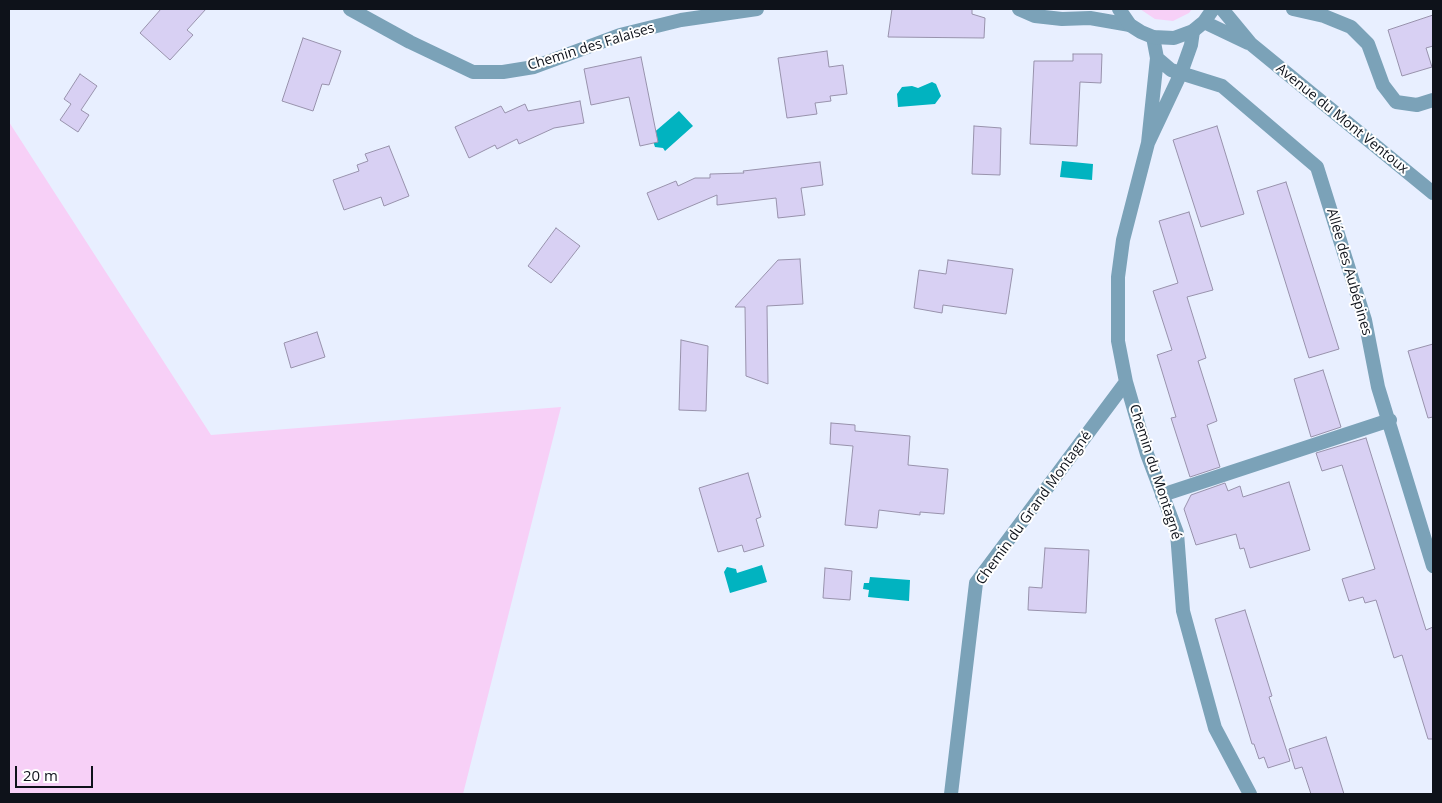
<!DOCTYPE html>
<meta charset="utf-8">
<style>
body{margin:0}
#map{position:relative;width:1442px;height:803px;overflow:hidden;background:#e8efff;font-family:"Open Sans",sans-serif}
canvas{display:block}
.frame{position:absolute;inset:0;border:10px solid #0e121a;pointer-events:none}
.scale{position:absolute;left:15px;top:766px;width:78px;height:22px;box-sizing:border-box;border:2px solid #0e121a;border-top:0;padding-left:6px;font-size:15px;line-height:18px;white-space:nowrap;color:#0e121a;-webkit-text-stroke:4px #fff;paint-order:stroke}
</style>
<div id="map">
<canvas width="1442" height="803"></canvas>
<div class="frame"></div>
<div class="scale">20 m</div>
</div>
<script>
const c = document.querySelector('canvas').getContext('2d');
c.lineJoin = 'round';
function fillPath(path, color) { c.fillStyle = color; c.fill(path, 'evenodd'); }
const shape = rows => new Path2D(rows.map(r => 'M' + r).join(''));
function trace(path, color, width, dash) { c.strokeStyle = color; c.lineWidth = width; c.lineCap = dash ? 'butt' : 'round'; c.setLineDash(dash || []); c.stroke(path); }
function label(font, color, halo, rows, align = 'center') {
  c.font = font + ' "Open Sans",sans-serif'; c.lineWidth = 4; c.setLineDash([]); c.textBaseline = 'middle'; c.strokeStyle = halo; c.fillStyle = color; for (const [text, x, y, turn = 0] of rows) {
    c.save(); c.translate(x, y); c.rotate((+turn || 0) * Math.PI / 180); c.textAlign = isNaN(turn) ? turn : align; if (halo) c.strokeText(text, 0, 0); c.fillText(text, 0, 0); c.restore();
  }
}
const green = shape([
 [1140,9,1192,9,1189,13,1173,21,1155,19],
 [9,122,211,435,561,407,463,794,9,794]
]);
const water = shape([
 [932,82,936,84,941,96,935,104,898,107,897,94,902,87,912,86,918,88],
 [679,111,693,126,665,151,663,148,655,147,651,135],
 [1062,161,1093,164,1092,180,1060,177],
 [762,565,767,582,730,593,724,572,727,567,736,569,737,573],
 [870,577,910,580,909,601,868,597,869,590,863,589,864,583,869,583]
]);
const building = shape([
 [161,9,206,9,187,30,193,35,170,60,140,33,161,9],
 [892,9,972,9,972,14,985,18,984,38,888,37,892,9],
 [1433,15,1433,46,1426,48,1432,67,1402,76,1388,30,1433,15],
 [303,38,341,51,329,85,322,84,313,111,282,101,303,38],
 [827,51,829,67,843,65,847,94,830,96,831,101,815,103,817,114,787,118,778,58,827,51],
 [1073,54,1102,54,1101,83,1080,82,1077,146,1030,144,1034,61,1073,61,1073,54],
 [641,57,658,142,640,146,629,97,591,105,584,69,641,57],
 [80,74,97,86,81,110,89,115,78,132,60,120,71,104,64,99,80,74],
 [580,101,584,123,554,128,519,144,517,139,497,149,495,145,469,158,455,127,501,106,505,113,525,104,528,111,580,101],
 [974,126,1001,128,1000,175,972,174,974,126],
 [1217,126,1244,214,1201,227,1173,140,1217,126],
 [389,146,409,196,384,206,381,197,344,210,333,180,359,171,357,165,368,161,365,154,389,146],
 [820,162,823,185,801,188,805,215,778,218,776,198,717,205,717,195,658,220,647,193,676,181,678,186,695,178,710,178,710,174,744,173,743,171,820,162],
 [1286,182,1339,349,1309,358,1257,191,1286,182],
 [1189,212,1213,290,1187,297,1206,358,1198,361,1217,421,1207,425,1220,467,1190,477,1171,418,1176,417,1157,355,1172,350,1153,291,1178,283,1159,221,1189,212],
 [556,228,580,246,551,283,528,266,556,228],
 [800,259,803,304,767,306,768,384,746,376,745,307,735,307,778,260,800,259],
 [948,260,1013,269,1006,314,943,305,942,313,914,308,919,270,946,274,948,260],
 [317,332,325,357,291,368,284,343,317,332],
 [681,340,708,346,706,411,679,410,681,340],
 [1433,344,1433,417,1428,418,1408,351,1433,344],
 [1323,370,1341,427,1311,437,1294,379,1323,370],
 [831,423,855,425,855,431,910,436,908,465,948,469,944,514,920,512,920,515,879,510,877,528,845,525,853,446,830,444,831,423],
 [1366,438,1426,630,1433,627,1433,739,1428,739,1402,655,1394,658,1376,600,1365,603,1363,597,1349,601,1342,579,1375,569,1342,465,1322,471,1316,453,1366,438],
 [748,473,761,517,756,519,764,546,744,552,742,545,718,552,699,488,748,473],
 [1289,482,1310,550,1250,568,1244,548,1240,549,1236,534,1196,545,1184,509,1191,495,1225,483,1228,491,1240,486,1243,497,1289,482],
 [1045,548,1089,550,1086,613,1028,610,1029,587,1042,588,1045,548],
 [825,568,852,571,850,600,823,598,825,568],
 [1245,610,1272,696,1269,697,1290,761,1268,768,1264,757,1259,759,1254,744,1252,744,1215,619,1245,610],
 [1326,737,1344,794,1311,794,1302,767,1295,769,1289,749,1326,737]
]);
const minor = shape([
 [350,9,410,42,473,72,503,72,534,67,620,35,681,20,757,9],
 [1019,9,1035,16,1062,19,1090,18,1130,25],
 [1293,9,1324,16,1351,27,1368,44,1383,85,1396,102,1417,105,1433,100],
 [1153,37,1157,58,1148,143,1181,73,1191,45,1193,31],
 [1157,58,1171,70,1222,86,1317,167,1365,320,1378,387,1433,566],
 [1148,143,1123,240,1118,277,1118,341,1126,382,1147,454,1177,533,1183,611,1215,728,1250,794],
 [1162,495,1390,420],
 [951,794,976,583,1126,382]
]);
const tertiary = shape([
 [1119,9,1130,25,1141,32,1153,37,1174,38,1193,31,1204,22,1213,9],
 [1222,9,1251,44,1433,193],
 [1204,22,1248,43]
]);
const streetNames = [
 ["Chemin des Falaises",591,47,-17],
 ["Avenue du Mont Ventoux",1342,119,39],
 ["Allée des Aubépines",1349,272,74],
 ["Chemin du Montagné",1155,472,72],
 ["Chemin du Grand Montagné",1034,508,-54]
];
fillPath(green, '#f7d0f7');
fillPath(water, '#01b3c0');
fillPath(building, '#d8d0f3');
trace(building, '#9892ac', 1);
trace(minor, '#7ba2b8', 14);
trace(tertiary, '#7ba2b8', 14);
label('14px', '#0e121a', '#fff', streetNames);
</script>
